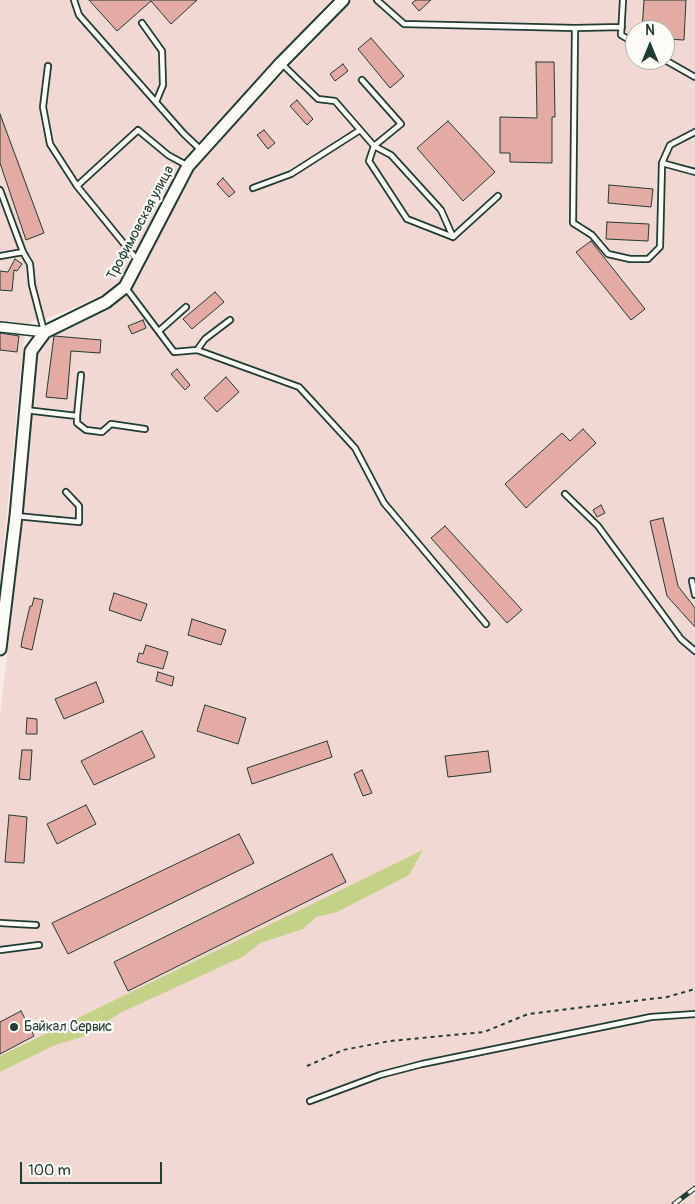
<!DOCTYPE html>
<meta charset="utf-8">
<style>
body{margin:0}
#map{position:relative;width:695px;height:1204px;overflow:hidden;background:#f8ece6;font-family:Pangolin,sans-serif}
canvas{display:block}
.north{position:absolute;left:625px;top:20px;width:50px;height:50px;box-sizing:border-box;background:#fdfcf7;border:1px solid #a4b0a9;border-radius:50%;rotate:0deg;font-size:14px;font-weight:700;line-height:20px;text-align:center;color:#1f3d34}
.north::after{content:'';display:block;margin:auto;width:18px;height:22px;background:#1f3d34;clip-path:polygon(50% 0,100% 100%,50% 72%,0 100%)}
.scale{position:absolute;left:20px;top:1162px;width:142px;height:22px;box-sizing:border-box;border:2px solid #1f3d34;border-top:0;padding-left:6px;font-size:15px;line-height:18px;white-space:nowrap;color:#1f3d34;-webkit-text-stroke:4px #fdfcf7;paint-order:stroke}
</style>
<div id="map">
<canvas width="695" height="1204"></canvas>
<div class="north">N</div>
<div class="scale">100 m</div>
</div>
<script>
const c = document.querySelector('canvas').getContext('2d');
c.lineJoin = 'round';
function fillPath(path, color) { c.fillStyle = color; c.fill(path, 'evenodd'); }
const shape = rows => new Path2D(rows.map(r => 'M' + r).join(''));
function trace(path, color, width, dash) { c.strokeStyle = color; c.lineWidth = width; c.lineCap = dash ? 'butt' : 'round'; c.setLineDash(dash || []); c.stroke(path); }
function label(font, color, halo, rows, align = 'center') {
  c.font = font + ' Pangolin,sans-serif'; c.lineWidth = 4.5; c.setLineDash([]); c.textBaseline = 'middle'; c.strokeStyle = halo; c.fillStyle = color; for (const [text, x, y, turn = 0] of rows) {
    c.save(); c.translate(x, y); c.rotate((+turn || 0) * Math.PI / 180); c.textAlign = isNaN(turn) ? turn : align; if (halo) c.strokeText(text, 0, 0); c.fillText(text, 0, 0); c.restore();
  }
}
const built = shape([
 [0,0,331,0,191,152,179,170,118,287,83,304,43,320,33,321,25,328,0,584],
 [351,0,695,0,695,1204,0,1204,0,715,21,537,31,351,45,332,94,314,124,297,136,282,193,169,220,138,311,45],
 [635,30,665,30,665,60,635,60]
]);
const green = shape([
 [423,850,409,875,337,912,316,917,303,929,260,943,244,956,120,1013,85,1036,55,1045,0,1072,0,1056]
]);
const building = shape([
 [89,0,197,0,171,24,151,1,117,31,89,0],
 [416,0,431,0,419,11,412,3,416,0],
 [644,0,686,0,684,40,665,39,665,30,642,30,644,0],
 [371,38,404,76,390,88,358,49,371,38],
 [536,62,554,62,555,117,552,117,552,163,510,162,510,153,500,153,500,117,537,118,536,62],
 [343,64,348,71,335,81,330,74,343,64],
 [297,100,313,119,307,125,290,106,297,100],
 [0,114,44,233,26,240,0,163,0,114],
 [448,121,495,172,463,201,417,148,448,121],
 [264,130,275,143,268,149,257,135,264,130],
 [223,178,235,192,229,197,217,184,223,178],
 [609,185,653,189,651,207,608,203,609,185],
 [607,222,649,224,648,241,606,239,607,222],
 [591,241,645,309,631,320,576,252,591,241],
 [15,259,22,264,17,271,14,270,12,291,0,290,0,271,8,272,15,259],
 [215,292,224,302,192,329,183,319,215,292],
 [143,320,146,328,132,334,128,326,143,320],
 [0,333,19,336,17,352,0,350,0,333],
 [54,336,101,340,100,353,71,351,67,399,46,397,54,336],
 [177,369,190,385,185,390,171,374,177,369],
 [226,377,239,392,217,412,204,398,226,377],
 [583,429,596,443,526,508,505,484,562,433,570,441,583,429],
 [601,505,605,513,597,517,593,510,601,505],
 [663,518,678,586,695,608,695,627,667,596,650,521,663,518],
 [445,526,522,610,507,623,431,538,445,526],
 [114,593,147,604,141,621,109,610,114,593],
 [34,598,43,600,32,650,21,647,22,640,30,606,32,606,34,598],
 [192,619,226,630,221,645,188,635,192,619],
 [146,645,168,652,163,669,137,662,139,653,143,654,146,645],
 [158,672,174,677,172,686,156,681,158,672],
 [96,682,104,702,64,719,55,699,96,682],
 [205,705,246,718,238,744,197,731,205,705],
 [27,718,37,719,37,734,26,734,27,718],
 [142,731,155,757,94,785,81,761,142,731],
 [327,741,332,757,252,784,247,768,327,741],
 [22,750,32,750,30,780,19,779,22,750],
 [488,751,491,772,448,777,445,756,488,751],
 [362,770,372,793,363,796,354,774,362,770],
 [86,805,96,824,57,844,47,824,86,805],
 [9,815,27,817,24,863,5,862,9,815],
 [239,834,254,863,68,954,52,923,239,834],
 [332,854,346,882,128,991,114,962,332,854],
 [21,1011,34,1036,0,1054,0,1022,21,1011]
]);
const path = shape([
 [307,1066,343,1050,390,1041,484,1032,528,1014,667,997,695,989]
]);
const service = shape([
 [74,0,79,15,184,134,201,150],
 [377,0,404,24,575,28],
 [623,0,621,35,635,43],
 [142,23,162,51,163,85,156,102],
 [622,27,575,28,573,223,592,235,608,254,630,259,648,259,660,247,662,163,695,172],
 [665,60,695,77],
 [281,63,318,99,335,101,374,146,391,155,441,210,453,237],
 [48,66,43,107,50,144,77,186,138,261],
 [362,80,401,124,374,146,369,161,407,219,453,237,498,196],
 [662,163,670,145,695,132],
 [77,186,138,130,168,155,188,166],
 [253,188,291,174,360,130],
 [0,190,23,252],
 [0,256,23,252,30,264,32,285,44,331],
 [126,288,174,352,197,350,299,387,355,448,384,503,486,624],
 [159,331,186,307],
 [197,350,205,339,230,320],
 [25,410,77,416,81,375],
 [77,416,77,423,86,430,102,432,111,424,145,429],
 [565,494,598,526,681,639,695,651],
 [16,516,79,522,79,506,66,492],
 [692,581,695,595],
 [0,923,36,925],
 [0,950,39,945],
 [310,1101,380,1075,422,1064,651,1017,695,1014]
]);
const minor = shape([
 [0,327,45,332]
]);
const tertiary = shape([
 [0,649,16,516,31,351,45,332,106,302,125,287,188,166,281,63,343,0]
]);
const rail = shape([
 [674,1204,695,1188]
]);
const markers = [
 [14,1027,5,"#1f3d34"]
];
const streetNames = [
 ["Трофимовская улица",141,223,-62]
];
const poiNames = [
 ["Байкал Сервис",24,1027]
];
fillPath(built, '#f2d8d2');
fillPath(green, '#c3d286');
fillPath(building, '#e4aaa4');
trace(building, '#1f3d34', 1);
trace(service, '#1f3d34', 8);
trace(minor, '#1f3d34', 12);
trace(tertiary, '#1f3d34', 15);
trace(path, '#1f3d34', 2, [4, 4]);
trace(service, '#fdfcf7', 4.5);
trace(minor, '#fdfcf7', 9);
trace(tertiary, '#fdfcf7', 11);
trace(rail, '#1f3d34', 5);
trace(rail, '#fdfcf7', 3, [9]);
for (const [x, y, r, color] of markers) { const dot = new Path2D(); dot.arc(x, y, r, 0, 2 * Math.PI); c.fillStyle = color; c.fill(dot); trace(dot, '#fdfcf7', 2); }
label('14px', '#1f3d34', '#fdfcf7', streetNames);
label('14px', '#1f3d34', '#fdfcf7', poiNames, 'left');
</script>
